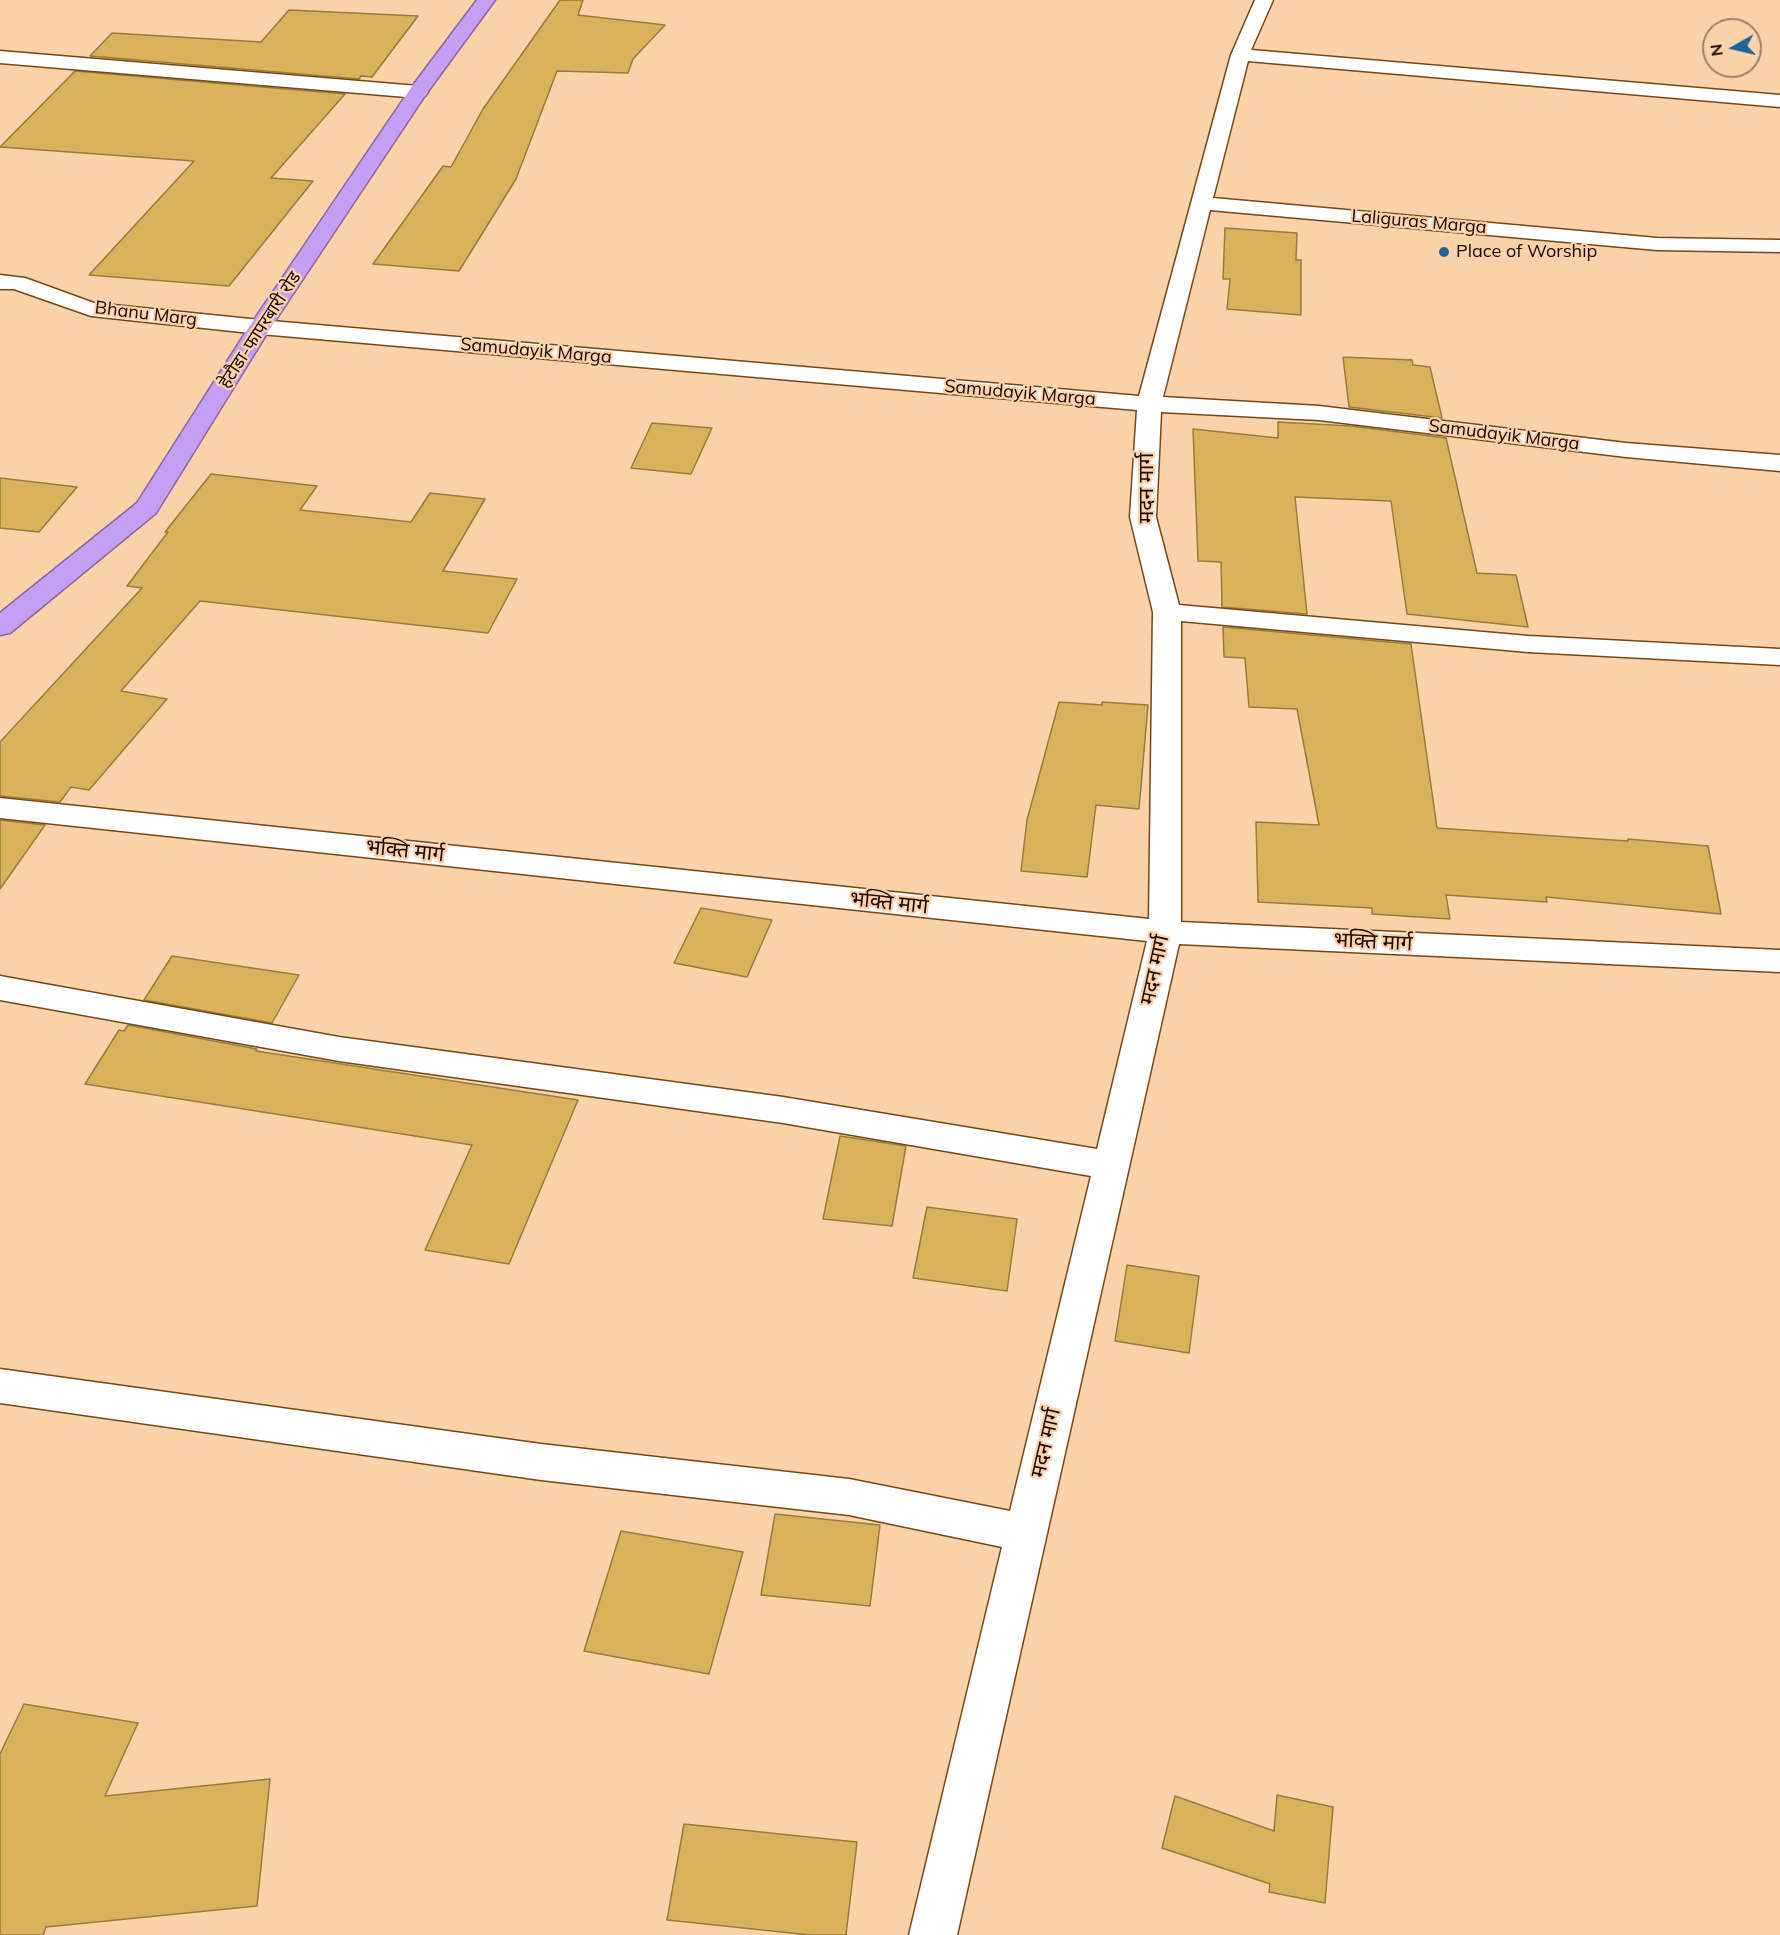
<!DOCTYPE html>
<meta charset="utf-8">
<style>
body{margin:0}
#map{position:relative;width:1780px;height:1935px;overflow:hidden;background:#fdd2ab;font-family:Mulish,sans-serif}
canvas{display:block}
.north{position:absolute;left:1702px;top:18px;width:60px;height:60px;box-sizing:border-box;background:#fdd2ab;border:2px solid #a18067;border-radius:50%;rotate:262deg;font-size:16px;font-weight:700;line-height:24px;text-align:center;color:#180600}
.north::after{content:'';display:block;margin:auto;width:21px;height:27px;background:#1a6699;clip-path:polygon(50% 0,100% 100%,50% 72%,0 100%)}
</style>
<div id="map">
<canvas width="1780" height="1935"></canvas>
<div class="north">N</div>
</div>
<script>
const c = document.querySelector('canvas').getContext('2d');
c.lineJoin = 'round';
function fillPath(path, color) { c.fillStyle = color; c.fill(path, 'evenodd'); }
const shape = rows => new Path2D(rows.map(r => 'M' + r).join(''));
function trace(path, color, width, dash) { c.strokeStyle = color; c.lineWidth = width; c.lineCap = dash ? 'butt' : 'round'; c.setLineDash(dash || []); c.stroke(path); }
function label(font, color, halo, rows, align = 'center') {
  c.font = font + ' Mulish,"Noto Sans Devanagari",sans-serif'; c.lineWidth = 4.5; c.setLineDash([]); c.textBaseline = 'middle'; c.strokeStyle = halo; c.fillStyle = color; for (const [text, x, y, turn = 0] of rows) {
    c.save(); c.translate(x, y); c.rotate((+turn || 0) * Math.PI / 180); c.textAlign = isNaN(turn) ? turn : align; if (halo) c.strokeText(text, 0, 0); c.fillText(text, 0, 0); c.restore();
  }
}
const building = shape([
 [560,0,583,0,578,15,665,25,633,59,628,73,557,71,516,179,459,271,373,264,443,166,451,167,483,109,560,0],
 [289,10,418,16,372,77,361,76,359,79,90,56,112,33,261,42,289,10],
 [75,71,345,94,271,178,313,181,229,286,89,275,194,161,0,147,75,71],
 [1225,228,1297,233,1296,260,1301,260,1301,315,1227,309,1230,279,1223,279,1225,228],
 [1343,357,1412,360,1413,365,1430,367,1442,418,1349,407,1343,357],
 [1278,422,1351,426,1446,438,1477,573,1516,575,1528,627,1407,614,1391,501,1295,497,1307,614,1222,607,1221,562,1198,561,1193,429,1278,438,1278,422],
 [652,423,712,428,691,474,631,468,652,423],
 [211,474,317,486,300,510,411,522,430,493,485,499,443,571,517,579,488,633,200,601,121,691,167,699,89,790,71,787,60,802,0,796,0,742,142,588,127,586,168,532,165,532,211,474],
 [0,478,77,487,39,532,0,528,0,478],
 [1223,627,1411,644,1437,828,1628,841,1628,839,1708,846,1721,914,1546,897,1547,902,1446,895,1450,919,1372,914,1372,908,1258,902,1256,822,1319,825,1297,709,1249,707,1245,658,1224,657,1223,627],
 [1059,702,1102,705,1102,702,1148,705,1139,809,1096,805,1087,877,1021,871,1027,820,1059,702],
 [0,820,45,825,0,889,0,820],
 [701,908,772,920,747,977,674,963,701,908],
 [172,956,299,975,272,1023,144,1000,172,956],
 [128,1025,257,1049,256,1051,578,1100,509,1264,425,1250,472,1145,85,1084,119,1030,124,1031,128,1025],
 [840,1136,906,1146,892,1226,823,1219,840,1136],
 [927,1207,1017,1219,1007,1291,913,1278,927,1207],
 [1127,1265,1199,1276,1189,1353,1115,1341,1127,1265],
 [775,1514,880,1525,870,1606,761,1595,775,1514],
 [621,1531,743,1552,709,1674,584,1651,621,1531],
 [24,1704,138,1723,105,1796,270,1779,257,1906,46,1927,43,1935,0,1935,0,1754,24,1704],
 [1277,1795,1333,1807,1325,1903,1269,1892,1270,1884,1162,1848,1175,1796,1274,1831,1277,1795],
 [684,1824,857,1842,846,1935,810,1935,667,1920,684,1824]
]);
const street = shape([
 [1255,0,1273,0,1251,50,1780,95,1780,107,1248,61,1213,198,1657,238,1780,240,1780,252,1657,250,1210,210,1163,397,1319,406,1626,443,1780,455,1780,471,1626,457,1319,420,1161,412,1156,517,1179,605,1528,636,1780,649,1780,665,1528,652,1181,621,1181,922,1780,950,1780,972,1179,944,957,1935,909,1935,1002,1547,849,1515,541,1480,0,1403,0,1369,541,1444,849,1479,1010,1511,1091,1176,783,1123,339,1061,0,1000,0,976,339,1037,783,1097,1097,1149,1147,941,0,818,0,798,1149,919,1153,612,1130,517,1137,410,260,334,91,316,14,289,0,289,0,275,25,278,94,303,260,320,1139,396,1231,55,1255,0],
 [0,51,418,86,425,88,428,92,425,96,418,98,0,63,0,51]
]);
const highway = shape([
 [477,0,495,0,426,94,271,327,156,513,10,633,0,635,0,613,137,503,249,327,411,88,477,0]
]);
const markers = [
 [1444,252,6,"#1a6699"]
];
const farStreetnames = [
 ["Laliguras Marga",1419,222,5],
 ["Bhanu Marg",146,314,7],
 ["हेटौडा-फापरबारी रोड",260,330,-57],
 ["Samudayik Marga",536,351,5],
 ["Samudayik Marga",1020,393,5],
 ["Samudayik Marga",1504,435,7]
];
const farPoinames = [
 ["Place of Worship",1456,252]
];
const streetNames = [
 ["मदन मार्ग",1147,488,-90],
 ["भक्ति मार्ग",405,851,6],
 ["भक्ति मार्ग",889,903,6],
 ["भक्ति मार्ग",1373,942,3],
 ["मदन मार्ग",1155,970,-78],
 ["मदन मार्ग",1046,1443,-77]
];
fillPath(building, '#dbb25c');
trace(building, '#997b3c', 1.5);
trace(street, '#754714', 3);
trace(highway, '#88699f', 3);
fillPath(street, '#fff');
fillPath(highway, '#c49ff4');
for (const [x, y, r, color] of markers) { const dot = new Path2D(); dot.arc(x, y, r, 0, 2 * Math.PI); c.fillStyle = color; c.fill(dot); trace(dot, '#fdd2ab', 2); }
label('18px', '#180600', '#fdd2ab', farStreetnames);
label('18px', '#180600', '#fdd2ab', farPoinames, 'left');
label('21px', '#180600', '#fdd2ab', streetNames);
</script>
